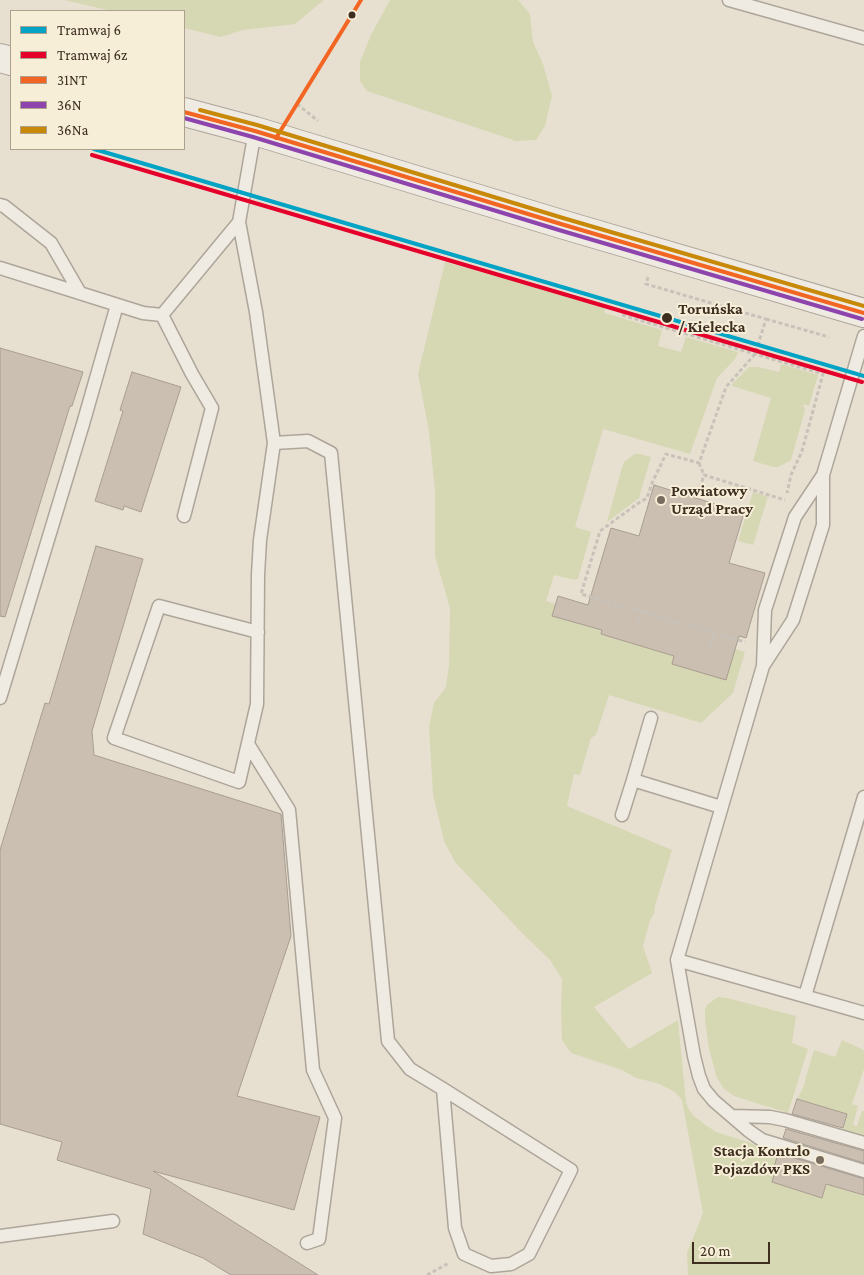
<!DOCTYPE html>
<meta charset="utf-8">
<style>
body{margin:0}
#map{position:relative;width:864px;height:1275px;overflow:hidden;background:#e7e0d1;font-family:"Crimson Pro",serif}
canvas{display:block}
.legend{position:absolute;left:10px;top:10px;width:175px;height:140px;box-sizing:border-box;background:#f7eed8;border:1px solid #ada18e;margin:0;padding:6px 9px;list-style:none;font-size:15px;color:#3d2e20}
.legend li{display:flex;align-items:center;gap:10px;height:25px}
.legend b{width:25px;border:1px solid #ada18e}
.scale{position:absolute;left:692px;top:1242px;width:78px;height:22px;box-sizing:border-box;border:2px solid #3d2e20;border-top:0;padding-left:6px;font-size:15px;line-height:18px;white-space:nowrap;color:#3d2e20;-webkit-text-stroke:4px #f7eed8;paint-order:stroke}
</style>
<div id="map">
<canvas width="864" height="1275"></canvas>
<ul class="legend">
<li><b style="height:6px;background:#03a3c5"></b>Tramwaj 6</li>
<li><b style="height:6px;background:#e4002b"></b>Tramwaj 6z</li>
<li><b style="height:6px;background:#f26522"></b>31NT</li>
<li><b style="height:6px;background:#8e44ad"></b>36N</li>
<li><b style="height:6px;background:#c88808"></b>36Na</li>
</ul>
<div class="scale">20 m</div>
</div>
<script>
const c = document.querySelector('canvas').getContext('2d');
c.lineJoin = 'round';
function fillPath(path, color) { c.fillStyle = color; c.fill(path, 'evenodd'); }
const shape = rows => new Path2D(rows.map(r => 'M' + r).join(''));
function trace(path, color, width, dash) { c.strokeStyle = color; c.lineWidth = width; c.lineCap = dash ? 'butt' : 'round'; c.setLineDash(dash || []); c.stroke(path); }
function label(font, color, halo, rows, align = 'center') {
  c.font = font + ' "Crimson Pro",serif'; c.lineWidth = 4; c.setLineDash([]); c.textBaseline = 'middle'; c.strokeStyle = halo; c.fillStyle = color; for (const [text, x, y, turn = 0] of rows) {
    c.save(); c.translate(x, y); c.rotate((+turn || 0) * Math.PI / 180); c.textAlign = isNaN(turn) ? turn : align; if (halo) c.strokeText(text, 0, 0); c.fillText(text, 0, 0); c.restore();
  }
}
const green = shape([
 [64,0,324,0,295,24,243,30,221,37,184,28,184,11,112,11],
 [390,0,518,0,530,14,533,42,543,64,552,96,545,126,536,140,516,141,367,91,360,81,360,62,371,35],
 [445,262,594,303,604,307,605,313,662,330,658,346,681,352,686,337,738,352,735,359,717,378,690,454,603,429,575,527,591,532,578,579,575,580,554,575,546,601,555,604,552,616,602,630,601,634,674,656,672,664,714,642,745,652,733,693,701,723,609,695,596,735,591,738,580,775,574,774,567,806,672,850,655,906,654,914,650,920,643,946,652,973,594,1007,629,1049,678,1020,686,1103,689,1110,694,1116,704,1124,716,1132,779,1152,774,1168,776,1169,772,1182,822,1197,826,1184,864,1195,864,1275,688,1275,687,1253,703,1213,682,1100,675,1092,657,1083,636,1078,622,1070,571,1053,562,1040,561,1010,562,979,550,960,523,934,455,862,444,841,433,794,429,727,434,703,446,687,449,665,450,608,435,556,435,491,429,431,418,374],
 [781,364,818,375,809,406,803,404,805,410,791,460,778,467,773,467,753,461,771,398,732,386,733,383,749,367,758,367,779,372],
 [635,454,640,454,651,457,639,498,607,522,622,467,625,461],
 [753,492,768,497,753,545,738,541],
 [718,997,727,998,796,1016,792,1043,808,1049,788,1113,734,1096,724,1089,717,1078,709,1049,705,1020,705,1009,708,1004],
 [842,1040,864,1050,864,1069,852,1104,858,1106,853,1125,857,1126,862,1111,864,1111,864,1139,842,1133,847,1114,797,1099,803,1088,814,1050,835,1057]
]);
const building = shape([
 [0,348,83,372,72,406,70,406,5,617,0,616,0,348],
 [132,372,181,387,141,512,124,506,123,510,95,501,123,411,120,410,132,372],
 [654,485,744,513,729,563,765,573,746,638,739,636,726,680,672,664,674,656,601,634,602,630,552,616,558,596,588,605,611,528,639,536,654,485],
 [96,546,143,559,92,731,94,755,281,814,291,936,237,1096,320,1117,294,1210,153,1171,318,1275,231,1275,203,1258,143,1234,151,1189,57,1160,62,1142,0,1124,0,850,45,703,49,704,96,546],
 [797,1099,847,1114,843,1128,792,1114,797,1099],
 [786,1129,864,1151,864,1163,783,1138,786,1129],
 [778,1153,864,1179,864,1195,826,1184,822,1198,772,1182,776,1169,774,1168,778,1153]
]);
const path = shape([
 [297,104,318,121],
 [648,277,646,284,766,319,755,354,726,387,699,463,666,454,652,483,647,498,637,504,600,531,581,594,745,642],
 [622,315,823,374,802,451,791,475,787,493],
 [766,319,829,337],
 [699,463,704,475],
 [698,494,704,475,785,500],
 [638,620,642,612],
 [708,651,714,633],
 [427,1275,449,1263]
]);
const service = shape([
 [729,0,864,38],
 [0,205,4,206,51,243,80,293],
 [239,222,256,312,274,443,260,540,258,575,257,704,239,782,114,738,159,606,258,632],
 [0,268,143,313,162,315,239,222,255,131],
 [162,315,192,374,212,408,184,516],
 [274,443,308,441,331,453,388,1041,410,1069,443,1089,571,1170,529,1254,511,1264,491,1266,464,1254,455,1228,443,1089],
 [823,475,795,517,765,610,763,666,677,960,864,1013],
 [763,666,793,620,823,525,823,475,864,336],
 [0,698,83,424,117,305],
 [248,744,289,810,313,1070,335,1118,319,1239,307,1243],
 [633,780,651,718],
 [622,815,633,780,721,807],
 [677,960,694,1056,699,1076,704,1089,714,1101,749,1131,762,1140,864,1171],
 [805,996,864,797],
 [732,1116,770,1117,785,1120,864,1143],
 [0,1236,113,1221]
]);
const tertiary = shape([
 [0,58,11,61],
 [184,112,255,131,561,224,864,313]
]);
const bus1 = shape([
 [184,112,255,131,561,224,864,313],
 [276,138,361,0]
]);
const bus2 = shape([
 [184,118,253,137,559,230,862,319]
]);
const bus3 = shape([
 [200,110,257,125,563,218,864,306]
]);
const tram1 = shape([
 [94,149,864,376]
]);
const tram2 = shape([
 [92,155,862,382]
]);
const markers = [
 [352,15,4.5,"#3d2e20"],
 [667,318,6,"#3d2e20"],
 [661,500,5,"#786c5e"],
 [820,1160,5,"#786c5e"]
];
const stopNames = [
 ["Toruńska",678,309],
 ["/ Kielecka",678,327]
];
const poiNames = [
 ["Powiatowy",671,491],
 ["Urząd Pracy",671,509],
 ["Stacja Kontrlo",810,1151,"right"],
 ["Pojazdów PKS",810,1169,"right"]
];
fillPath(green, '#d6d7b3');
fillPath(building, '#cbbfb2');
trace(building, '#a89c90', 1);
trace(service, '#ada599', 15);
trace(tertiary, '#ada599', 30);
trace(path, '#c8c2b9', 3, [4, 2.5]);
trace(service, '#efebe3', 12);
trace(tertiary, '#efebe3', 28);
trace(bus1, '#f26522', 4);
trace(bus2, '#8e44ad', 4);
trace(bus3, '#c88808', 4);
trace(tram1, '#03a3c5', 4);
trace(tram2, '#e4002b', 4);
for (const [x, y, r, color] of markers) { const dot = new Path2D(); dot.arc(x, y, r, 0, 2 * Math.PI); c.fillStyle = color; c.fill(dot); trace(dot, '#f7eed8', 2); }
label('bold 16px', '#3d2e20', '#f7eed8', stopNames, 'left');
label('bold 16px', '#3d2e20', '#f7eed8', poiNames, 'left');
</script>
